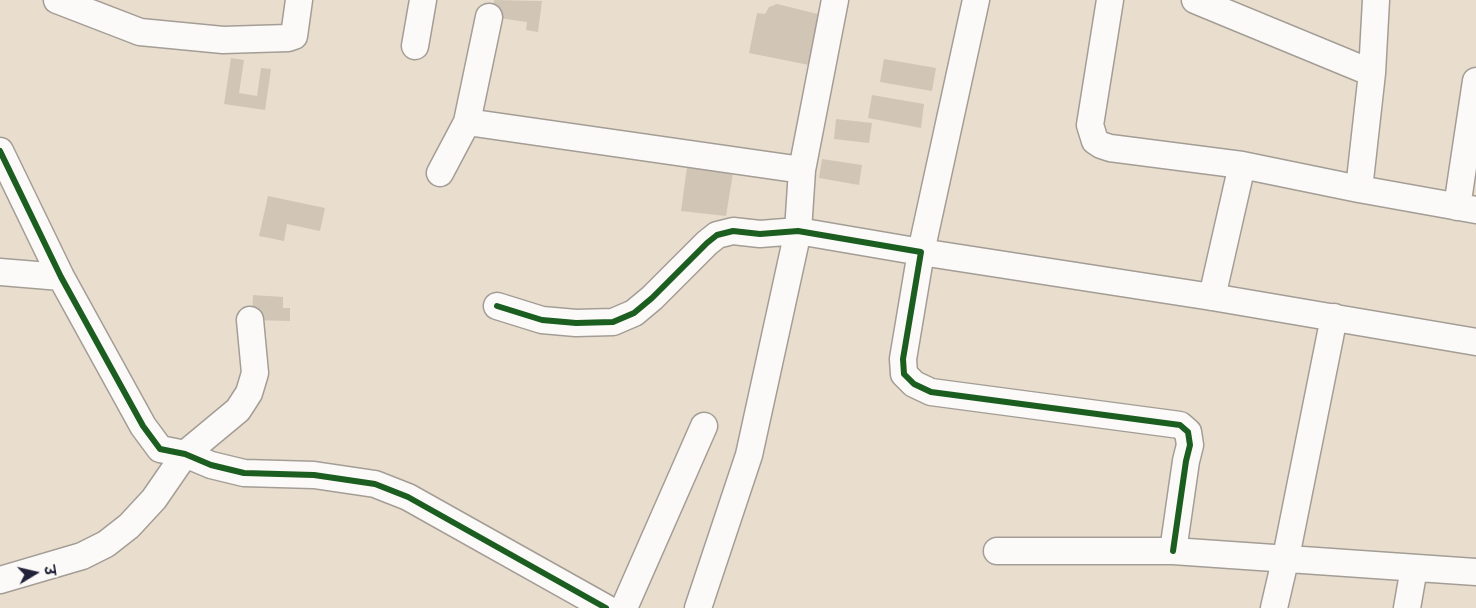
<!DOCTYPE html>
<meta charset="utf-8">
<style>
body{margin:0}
#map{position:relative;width:1476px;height:608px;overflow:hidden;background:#e9dece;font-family:Mali,"Playpen Sans Deva",sans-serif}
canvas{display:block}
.north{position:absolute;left:10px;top:548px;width:50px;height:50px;-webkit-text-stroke:4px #fdfcf7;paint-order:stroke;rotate:81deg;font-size:14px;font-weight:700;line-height:20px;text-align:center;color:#22223b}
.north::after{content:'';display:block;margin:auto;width:18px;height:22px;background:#22223b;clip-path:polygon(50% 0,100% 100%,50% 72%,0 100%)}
</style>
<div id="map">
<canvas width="1476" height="608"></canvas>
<div class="north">उ</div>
</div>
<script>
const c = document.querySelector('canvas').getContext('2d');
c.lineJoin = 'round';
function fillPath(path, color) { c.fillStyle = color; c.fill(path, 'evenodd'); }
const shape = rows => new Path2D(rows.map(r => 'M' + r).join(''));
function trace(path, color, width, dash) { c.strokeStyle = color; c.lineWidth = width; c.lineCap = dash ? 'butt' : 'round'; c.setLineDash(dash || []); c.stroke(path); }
const building = shape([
 [494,0,542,1,538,32,526,30,527,22,492,17],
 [777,4,826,16,814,66,749,53,757,13,765,14,769,7],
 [231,58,244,60,239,93,257,96,261,68,271,69,265,110,224,104],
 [884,59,936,68,932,91,880,82],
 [872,95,924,104,921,128,868,118],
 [836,119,872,123,869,143,834,139],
 [822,159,862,165,859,185,819,178],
 [687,167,733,173,726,216,681,211],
 [268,196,325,208,320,231,287,224,284,241,259,236],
 [253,295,283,297,283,308,290,308,290,321,252,320]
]);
const minor = shape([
 [57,0,140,32,223,40,288,38,294,36,299,0],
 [976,0,921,252,1212,297,1476,342],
 [1110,0,1090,125,1095,141,1101,145,1110,148,1242,165,1359,189,1476,210],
 [1195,0,1372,73],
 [415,46,423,0],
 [467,122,802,170],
 [0,151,61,277,143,426,160,449,185,454,211,465,244,473,314,475,375,484,408,497,606,608],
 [440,173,467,122,489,17],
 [1359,189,1372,73,1376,0],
 [1457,207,1476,81],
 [0,272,61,277],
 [1212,297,1242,165],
 [497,306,542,320,576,323,613,322,634,313,652,298,707,243,717,235,733,231,760,234,798,231,921,252,903,359,904,374,914,384,931,392,1180,425,1188,432,1190,445,1186,461,1173,551],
 [997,551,1173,551,1476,572],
 [0,580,82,556,106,544,129,526,154,499,185,454,238,410,249,393,255,373,250,320],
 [624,608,704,426],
 [698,608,749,455,798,231,802,170,835,0],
 [1274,608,1287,552,1334,317],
 [1407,608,1414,568]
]);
const cycleway = shape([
 [0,151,61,277,143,426,160,449,185,454,211,465,244,473,314,475,375,484,408,497,606,608],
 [497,306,542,320,576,323,613,322,634,313,652,298,707,243,717,235,733,231,760,234,798,231,921,252,903,359,904,374,914,384,931,392,1180,425,1188,432,1190,445,1186,461,1173,551]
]);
fillPath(building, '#d1c5b6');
trace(minor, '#a39d96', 29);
trace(minor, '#fcfaf8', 26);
trace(cycleway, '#1b5e20', 6);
</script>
